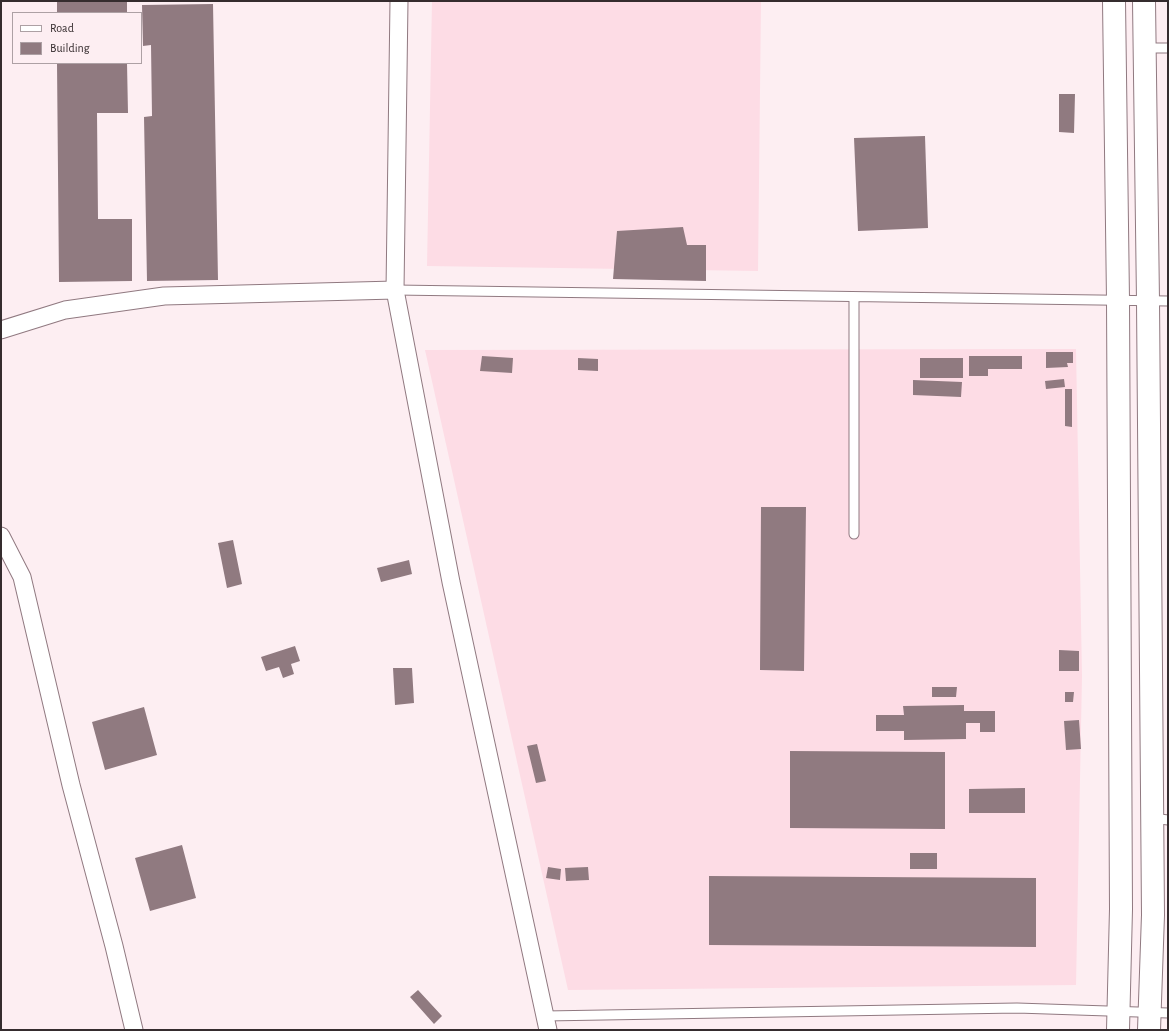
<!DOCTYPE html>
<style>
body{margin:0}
#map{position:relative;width:1169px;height:1031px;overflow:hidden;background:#fdeef2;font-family:"Alegreya Sans",sans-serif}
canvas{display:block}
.frame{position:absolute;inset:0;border:2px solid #352c2e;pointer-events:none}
.legend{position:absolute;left:12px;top:12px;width:130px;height:52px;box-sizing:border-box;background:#fdeef2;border:1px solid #ada0a4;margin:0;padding:5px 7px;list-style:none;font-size:12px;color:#352c2e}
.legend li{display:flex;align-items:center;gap:8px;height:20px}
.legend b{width:20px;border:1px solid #ada0a4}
</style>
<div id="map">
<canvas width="1169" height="1031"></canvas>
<div class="frame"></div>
<ul class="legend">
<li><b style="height:5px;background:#fff"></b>Road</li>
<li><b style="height:11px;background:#907a80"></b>Building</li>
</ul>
</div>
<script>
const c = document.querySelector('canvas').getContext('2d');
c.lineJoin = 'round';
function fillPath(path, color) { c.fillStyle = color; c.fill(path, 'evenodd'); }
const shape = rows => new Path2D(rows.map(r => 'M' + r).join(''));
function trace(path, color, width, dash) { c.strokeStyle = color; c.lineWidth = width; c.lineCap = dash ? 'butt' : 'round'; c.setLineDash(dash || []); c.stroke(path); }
const built = shape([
 [432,1,761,1,758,271,427,266],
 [1076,349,1082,676,1076,985,568,990,425,350]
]);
const building = shape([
 [57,1,127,1,127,13,57,13],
 [213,4,218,280,147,281,144,117,152,116,151,45,143,46,142,5],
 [57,63,127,63,128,113,97,113,98,219,132,219,132,281,59,282],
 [1059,94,1075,94,1074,133,1059,132],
 [925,136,928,228,858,231,854,138],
 [683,227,687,245,706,245,706,281,613,279,617,231],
 [1046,352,1073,352,1073,363,1067,363,1068,367,1046,368],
 [482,356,513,358,512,373,480,371],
 [969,356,1022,356,1022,369,988,369,988,376,969,376],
 [578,358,598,359,598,371,578,370],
 [920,358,963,358,963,378,920,378],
 [1064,379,1065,387,1046,389,1045,381],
 [913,380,962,382,961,397,913,395],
 [1065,389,1072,389,1072,427,1065,426],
 [761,507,806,507,804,671,760,670],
 [233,540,242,584,227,588,218,543],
 [409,560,412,574,381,582,377,568],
 [295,646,300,661,291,664,294,674,283,678,279,667,266,671,261,657],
 [1059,650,1079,651,1079,671,1059,671],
 [393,668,412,668,414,703,395,705],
 [932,687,957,687,956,697,932,697],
 [1065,692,1074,692,1073,702,1065,702],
 [964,705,964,711,995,711,995,732,980,732,980,723,966,723,966,739,904,740,904,731,876,731,876,715,904,715,903,706],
 [144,707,157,755,105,770,92,722],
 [1079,720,1081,749,1066,750,1064,721],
 [537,744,546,781,536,783,527,746],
 [790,751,945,752,945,829,790,828],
 [1025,788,1025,813,969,813,969,789],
 [182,845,196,898,150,911,135,858],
 [910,853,937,853,937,869,910,869],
 [548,867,561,869,560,880,546,878],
 [588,867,589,880,566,881,565,868],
 [709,876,1036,878,1036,947,709,945],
 [418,990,442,1016,434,1024,410,997]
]);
const service = shape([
 [1145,48,1168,48],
 [395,290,1168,301],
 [854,534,854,297],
 [1152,818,1168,820],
 [545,1016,1017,1008,1168,1013]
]);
const minor = shape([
 [399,1,395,290,451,582,548,1030],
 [1,330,65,310,164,296,395,290],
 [1,536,22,577,71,785,114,946,134,1030]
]);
const tertiary = shape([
 [1114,1,1118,300,1121,909,1118,1030],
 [1144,1,1148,301,1153,915,1149,1030]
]);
fillPath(built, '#fddce5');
fillPath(building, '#907a80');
trace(service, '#907980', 11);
trace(minor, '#907980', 19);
trace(tertiary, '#907980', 24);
trace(service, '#fff', 9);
trace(minor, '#fff', 17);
trace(tertiary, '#fff', 22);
</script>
